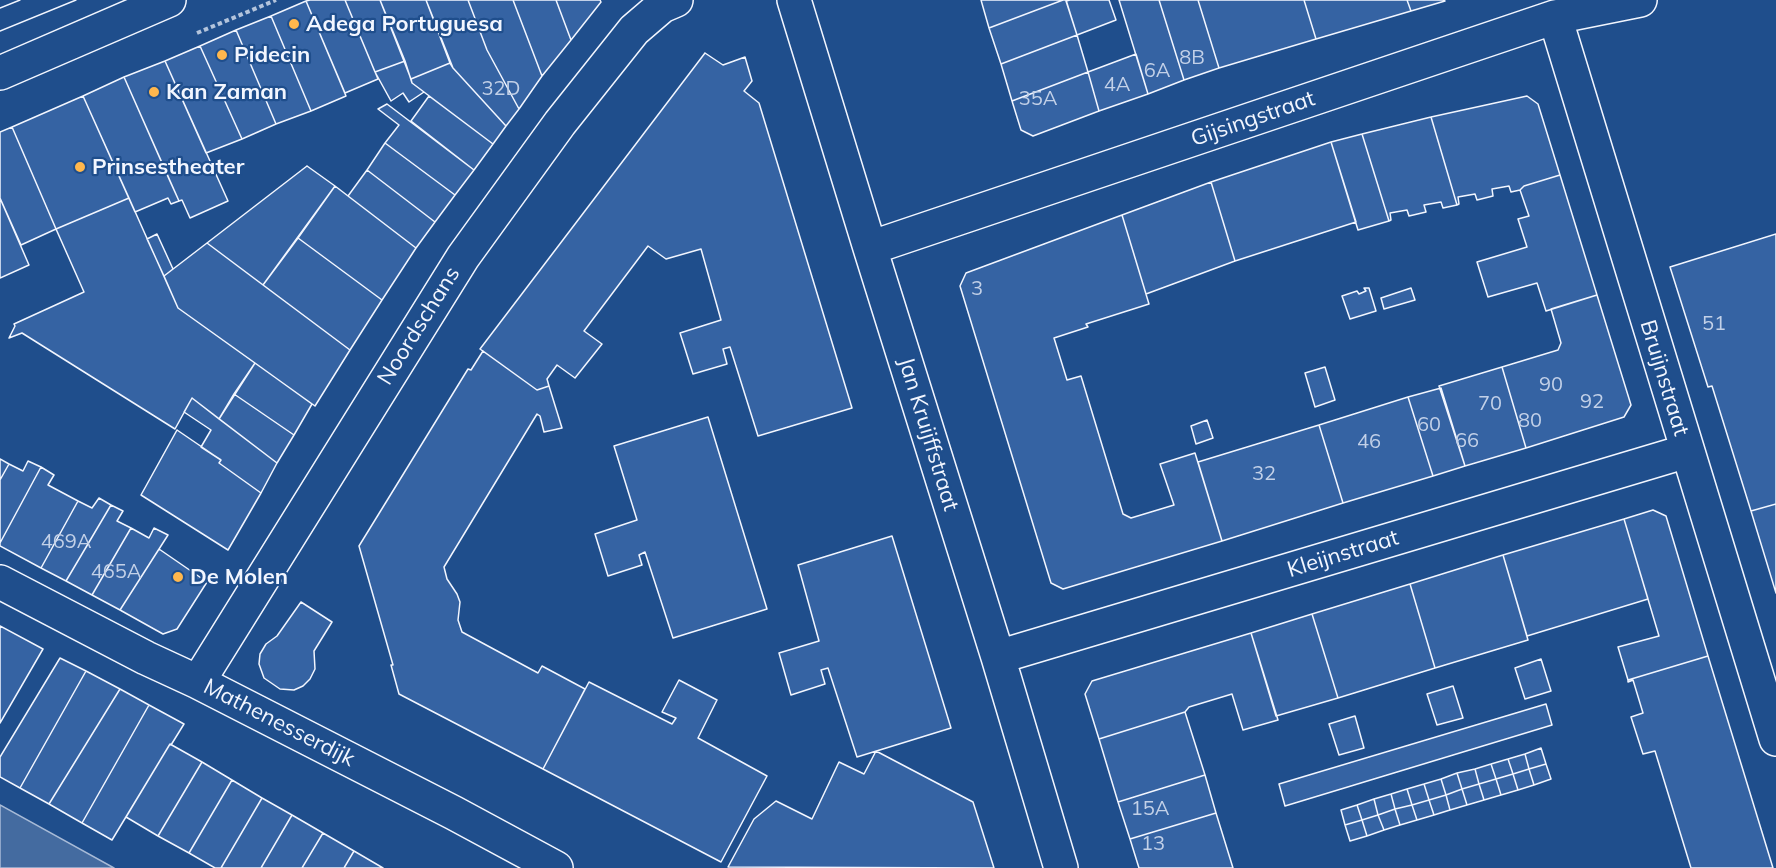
<!DOCTYPE html>
<style>
body{margin:0}
canvas{display:block;background:#1f4e8c}
</style>
<canvas width="1776" height="868"></canvas>
<script>
const c = document.querySelector('canvas').getContext('2d');
c.lineJoin = 'round';
function fillPath(path, color) { c.fillStyle = color; c.fill(path, 'evenodd'); }
const shape = rows => new Path2D(rows.map(r => 'M' + r).join(''));
function trace(path, color, width, dash) { c.strokeStyle = color; c.lineWidth = width; c.lineCap = dash ? 'butt' : 'round'; c.setLineDash(dash || []); c.stroke(path); }
function label(font, color, halo, rows, align = 'center') {
  c.font = font + ' Mulish,sans-serif'; c.lineWidth = 4.5; c.setLineDash([]); c.textBaseline = 'middle'; c.strokeStyle = halo; c.fillStyle = color; for (const [text, x, y, turn = 0] of rows) {
    c.save(); c.translate(x, y); c.rotate((+turn || 0) * Math.PI / 180); c.textAlign = isNaN(turn) ? turn : align; if (halo) c.strokeText(text, 0, 0); c.fillText(text, 0, 0); c.restore();
  }
}
const water = shape([
 [0,805,114,868,0,868,0,805]
]);
const building = shape([
 [310,0,345,0,378,79,345,93,306,1,310,0],
 [345,0,380,0,405,61,375,72,345,0],
 [380,0,426,0,450,63,411,79,380,0],
 [426,0,468,0,487,50,519,109,506,126,453,68,426,0],
 [468,0,513,0,542,76,519,109,487,50,468,0],
 [513,0,556,0,571,40,542,76,513,0],
 [556,0,600,0,601,2,571,40,556,0],
 [981,0,1063,0,989,28,981,0],
 [1063,0,1066,0,1077,35,1001,64,989,28,1063,0],
 [1070,0,1109,0,1116,20,1077,35,1066,1,1070,0],
 [1119,0,1159,0,1184,80,1148,94,1119,0],
 [1159,0,1198,0,1219,68,1184,80,1159,0],
 [1198,0,1304,0,1316,39,1219,68,1198,0],
 [1304,0,1407,0,1411,11,1316,39,1304,0],
 [1407,0,1444,0,1445,1,1411,11,1407,0],
 [306,1,346,96,311,111,271,16,306,1],
 [271,16,311,111,276,124,236,30,271,16],
 [236,30,276,124,242,139,200,46,236,30],
 [1077,35,1088,72,1012,101,1001,64,1077,35],
 [200,46,242,139,206,153,165,61,200,46],
 [705,53,723,65,745,57,752,81,744,91,759,103,852,408,758,436,730,347,723,349,727,364,693,374,680,333,721,320,701,249,666,259,648,246,584,331,602,344,575,378,557,365,547,379,549,386,537,390,480,349,705,53],
 [1136,54,1148,94,1099,111,1088,72,1136,54],
 [165,61,228,201,190,218,182,200,179,201,124,77,165,61],
 [405,61,412,83,424,92,409,102,403,93,391,101,375,72,405,61],
 [450,63,453,68,506,126,493,144,412,83,411,79,450,63],
 [1088,72,1099,111,1033,136,1021,130,1012,101,1088,72],
 [124,77,169,179,179,201,171,204,168,198,135,212,83,96,124,77],
 [83,96,129,198,56,229,12,127,83,96],
 [429,96,493,144,474,170,411,121,429,96],
 [1527,96,1538,104,1560,175,1524,186,1520,190,1511,192,1509,186,1492,189,1493,196,1477,200,1475,194,1458,197,1459,204,1457,205,1431,117,1527,96],
 [387,104,474,170,455,195,385,143,399,125,378,109,387,104],
 [1431,117,1457,205,1443,208,1441,202,1424,205,1426,212,1409,216,1407,210,1390,213,1391,220,1389,221,1362,134,1431,117],
 [12,127,56,229,21,245,0,198,0,132,12,127],
 [1362,134,1389,221,1358,230,1331,142,1362,134],
 [1331,142,1356,222,1235,261,1211,182,1331,142],
 [385,143,455,195,435,222,367,170,385,143],
 [307,166,335,186,263,285,207,243,307,166],
 [367,170,435,222,416,248,348,196,367,170],
 [1560,175,1597,295,1546,311,1537,283,1488,297,1477,262,1527,247,1518,219,1529,216,1520,190,1524,186,1560,175],
 [1211,182,1235,261,1146,294,1122,215,1211,182],
 [335,186,416,248,382,300,298,238,335,186],
 [0,198,29,265,0,278,0,198],
 [129,198,178,308,255,363,219,419,192,398,175,429,22,333,9,338,15,326,14,324,84,292,56,229,129,198],
 [1122,215,1149,304,1086,324,1088,327,1054,338,1067,380,1081,376,1123,514,1131,518,1174,505,1160,464,1195,453,1222,541,1063,589,1051,583,960,286,966,273,1122,215],
 [157,234,173,269,164,276,147,239,157,234],
 [1776,234,1776,504,1751,511,1712,386,1708,387,1670,267,1776,234],
 [298,238,382,300,350,350,263,285,298,238],
 [207,243,350,350,315,406,178,308,164,276,207,243],
 [1364,288,1369,288,1376,311,1350,319,1342,296,1357,291,1359,294,1366,291,1364,288],
 [1411,288,1415,300,1384,309,1381,298,1411,288],
 [1597,295,1631,405,1624,417,1526,448,1502,367,1558,350,1561,343,1551,309,1597,295],
 [483,351,537,390,549,386,562,428,544,432,540,416,537,414,444,567,447,579,457,594,460,602,458,620,462,632,538,673,542,666,585,689,543,769,399,694,391,665,393,665,359,546,468,369,471,370,483,351],
 [255,363,312,404,294,435,234,394,255,363],
 [1325,367,1335,400,1315,407,1305,373,1325,367],
 [1502,367,1526,448,1465,466,1439,386,1502,367],
 [1441,388,1465,466,1433,476,1408,397,1441,388],
 [234,394,294,435,277,463,219,419,234,394],
 [1408,397,1433,476,1343,503,1319,425,1408,397],
 [192,398,277,463,261,493,219,463,221,460,201,447,211,430,184,412,192,398],
 [708,417,767,609,673,638,645,552,639,555,642,565,608,576,595,534,637,520,614,446,708,417],
 [1207,420,1213,438,1196,444,1191,426,1207,420],
 [1319,425,1343,503,1222,541,1198,462,1319,425],
 [177,430,221,460,219,463,261,493,228,550,141,495,177,430],
 [0,459,9,464,0,480,0,459],
 [28,461,41,467,0,543,0,480,9,464,23,471,28,461],
 [41,467,54,475,48,485,78,501,41,568,0,546,0,543,41,467],
 [99,498,111,505,66,581,41,568,78,501,92,508,99,498],
 [1776,504,1776,593,1751,511,1776,504],
 [111,505,123,511,117,521,131,528,92,595,66,581,111,505],
 [1653,510,1666,516,1708,656,1628,680,1618,647,1659,636,1624,519,1653,510],
 [1624,519,1648,599,1527,636,1503,555,1624,519],
 [131,528,149,538,154,528,168,535,120,610,92,595,131,528],
 [892,536,951,728,857,757,828,668,821,670,825,684,791,695,779,653,819,641,798,565,892,536],
 [159,549,207,582,177,629,163,634,120,610,159,549],
 [1503,555,1528,640,1435,668,1410,584,1503,555],
 [1410,584,1435,668,1338,698,1312,614,1410,584],
 [301,602,332,622,314,651,315,669,310,679,303,686,294,690,280,689,264,678,259,664,260,654,266,644,277,636,301,602],
 [1312,614,1338,698,1276,716,1251,633,1312,614],
 [0,626,43,649,0,723,0,626],
 [1251,633,1278,720,1243,730,1232,694,1189,707,1185,712,1099,739,1085,694,1092,681,1251,633],
 [1708,656,1773,868,1691,868,1655,751,1643,754,1642,751,1631,717,1643,713,1633,680,1628,682,1628,680,1708,656],
 [60,658,86,671,20,788,0,777,0,757,60,658],
 [1541,659,1551,691,1525,699,1515,668,1541,659],
 [86,671,120,689,49,804,20,788,86,671],
 [679,680,717,700,698,738,767,776,721,862,543,769,589,682,672,724,676,718,662,712,679,680],
 [1453,686,1463,718,1437,725,1427,694,1453,686],
 [120,689,149,705,82,823,49,804,120,689],
 [1546,704,1552,725,1285,806,1279,784,1546,704],
 [149,705,184,724,171,745,170,744,112,840,82,823,149,705],
 [1185,712,1205,775,1118,802,1099,739,1185,712],
 [1355,716,1364,748,1339,755,1329,724,1355,716],
 [170,744,202,762,158,836,126,817,170,744],
 [1541,748,1546,764,1529,769,1525,754,1541,748],
 [876,751,973,802,994,868,728,867,754,819,776,801,812,819,839,762,864,774,876,751],
 [1525,754,1529,769,1513,774,1508,759,1525,754],
 [1508,759,1513,774,1496,779,1491,764,1508,759],
 [202,762,232,780,189,853,158,836,202,762],
 [1491,764,1496,779,1479,784,1475,769,1491,764],
 [1546,764,1551,779,1534,785,1529,769,1546,764],
 [1475,769,1479,784,1462,789,1457,773,1475,769],
 [1529,769,1534,785,1518,790,1513,774,1529,769],
 [1457,773,1462,789,1446,795,1441,779,1457,773],
 [1513,774,1518,790,1501,795,1496,779,1513,774],
 [1205,775,1216,813,1130,839,1118,802,1205,775],
 [1441,779,1446,795,1429,800,1424,784,1441,779],
 [1496,779,1501,795,1484,800,1479,784,1496,779],
 [232,780,262,798,221,868,215,868,189,853,232,780],
 [1424,784,1429,800,1412,805,1407,789,1424,784],
 [1479,784,1484,800,1467,805,1462,789,1479,784],
 [1407,789,1412,805,1395,809,1391,794,1407,789],
 [1462,789,1467,805,1450,810,1446,795,1462,789],
 [1391,794,1395,809,1378,815,1374,799,1391,794],
 [1446,795,1450,810,1434,815,1429,800,1446,795],
 [262,798,292,815,261,868,221,868,262,798],
 [1374,799,1378,815,1362,820,1357,805,1374,799],
 [1429,800,1434,815,1417,820,1412,805,1429,800],
 [1357,805,1362,820,1345,825,1341,810,1357,805],
 [1412,805,1417,820,1400,825,1395,809,1412,805],
 [1395,809,1400,825,1384,830,1378,815,1395,809],
 [1216,813,1233,868,1139,868,1130,839,1216,813],
 [292,815,323,833,302,868,261,868,292,815],
 [1378,815,1384,830,1367,836,1362,820,1378,815],
 [1362,820,1367,836,1350,841,1345,825,1362,820],
 [323,833,354,851,344,868,302,868,323,833],
 [354,851,383,868,344,868,354,851]
]);
const path = shape([
 [197,33,276,0]
]);
const minor = shape([
 [794,0,870,248,998,657,1061,868],
 [1555,17,1776,739],
 [870,248,1555,17,1640,0],
 [0,582,146,658,198,682,454,813,556,868],
 [998,657,1687,451],
 [198,682,463,257,560,123,634,30,662,6,676,0]
]);
const tertiary = shape([
 [0,73,169,0]
]);
const tram = shape([
 [0,8,20,0],
 [0,31,76,0]
]);
const markers = [
 [294,24,6,"#ffb74d"],
 [222,55,6,"#ffb74d"],
 [154,92,6,"#ffb74d"],
 [80,167,6,"#ffb74d"],
 [178,577,6,"#ffb74d"]
];
const numberNames = [
 ["8B",1192,58],
 ["6A",1157,71],
 ["4A",1117,85],
 ["32D",501,89],
 ["35A",1038,99],
 ["3",977,289],
 ["51",1714,324],
 ["90",1551,385],
 ["92",1592,402],
 ["70",1490,404],
 ["80",1530,421],
 ["60",1429,425],
 ["66",1467,441],
 ["46",1369,442],
 ["32",1264,474],
 ["469A",66,542],
 ["465A",116,572],
 ["15A",1150,809],
 ["13",1153,844]
];
const poiNames = [
 ["Adega Portuguesa",306,24],
 ["Pidecin",234,55],
 ["Kan Zaman",166,92],
 ["Prinsestheater",92,167],
 ["De Molen",190,577]
];
const streetNames = [
 ["Gijsingstraat",1253,119,-19],
 ["Noordschans",419,326,-58],
 ["Bruijnstraat",1664,378,73],
 ["Jan Kruijffstraat",928,434,73],
 ["Kleijnstraat",1343,554,-17],
 ["Mathenesserdijk",279,723,27]
];
fillPath(water, '#446ba0');
trace(water, '#a8bbd7', 1.5);
fillPath(building, '#3563a3');
trace(building, '#f2f6ff', 1.5);
trace(minor, '#f2f6ff', 36);
trace(tertiary, '#f2f6ff', 36);
trace(path, '#b3c4dc', 4, [4.5, 3]);
trace(minor, '#1f4e8c', 33);
trace(tertiary, '#1f4e8c', 33);
trace(tram, '#f2f6ff', 1.5);
for (const [x, y, r, color] of markers) { const dot = new Path2D(); dot.arc(x, y, r, 0, 2 * Math.PI); c.fillStyle = color; c.fill(dot); trace(dot, '#1f4e8c', 2); }
label('20px', '#c3d1e8', null, numberNames);
label('bold 22px', '#f2f6ff', '#1f4e8c', poiNames, 'left');
label('22px', '#f2f6ff', '#1f4e8c', streetNames);
</script>
